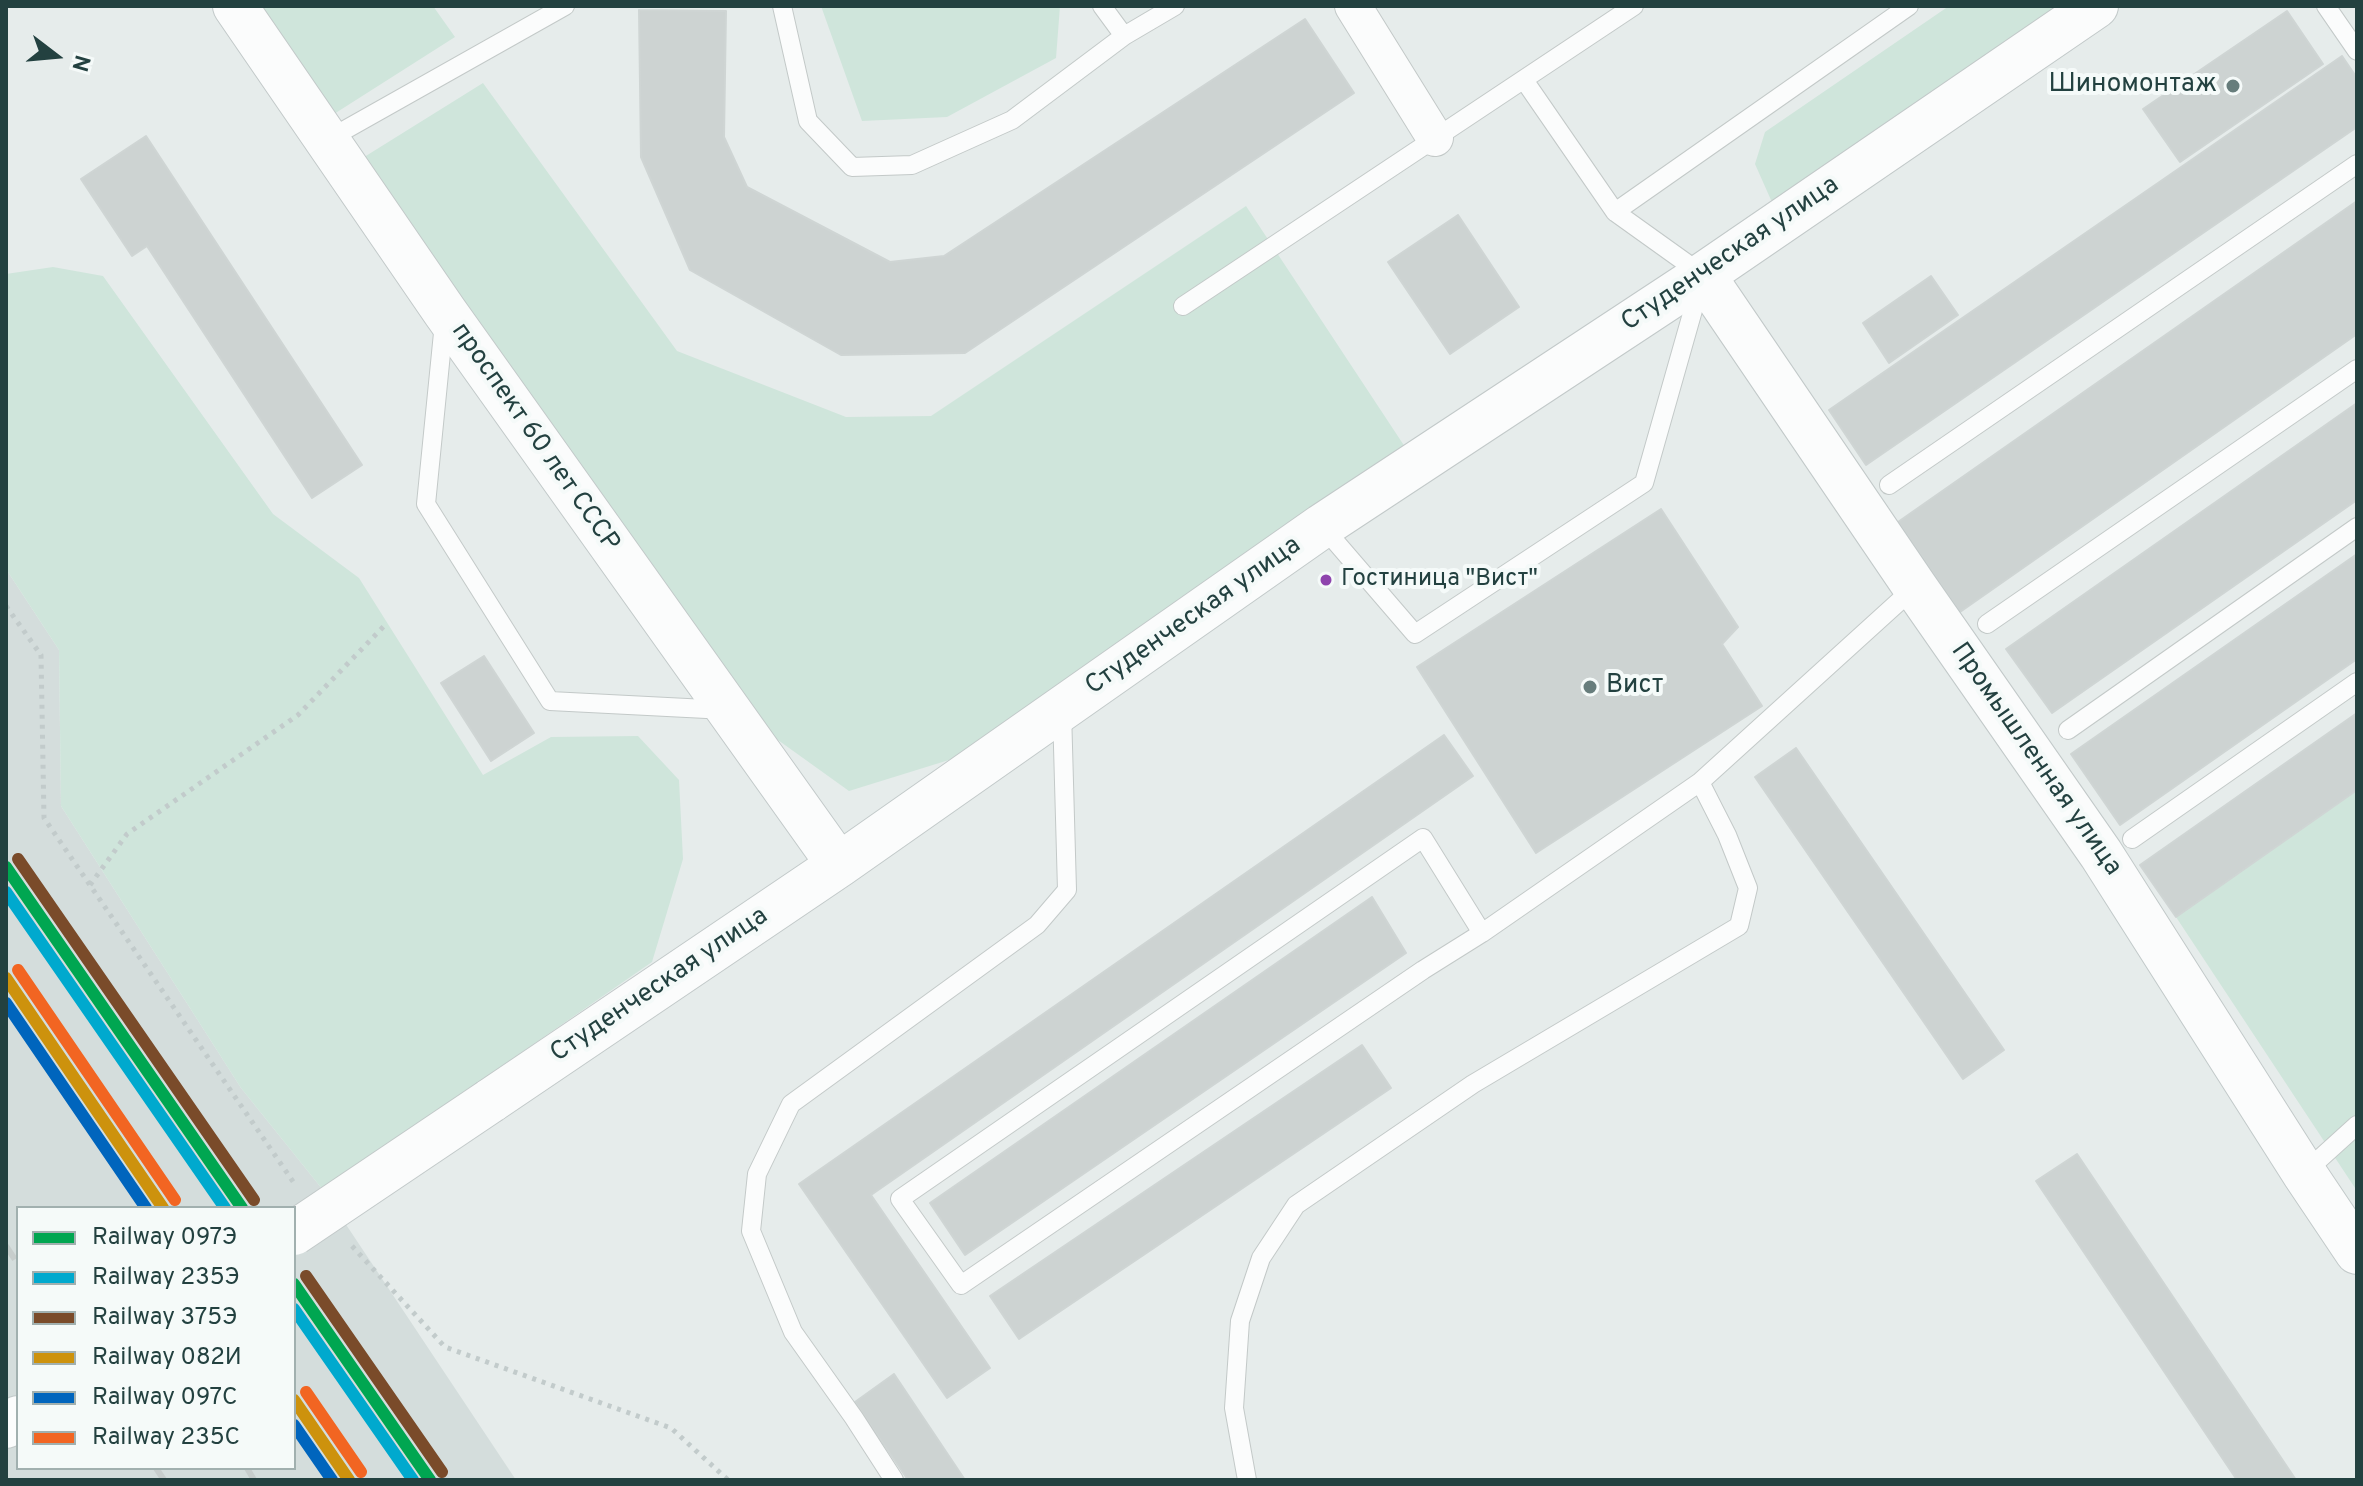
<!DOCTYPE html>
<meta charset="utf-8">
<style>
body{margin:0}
#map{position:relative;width:2363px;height:1486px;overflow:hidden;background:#e6eceb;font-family:Overpass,sans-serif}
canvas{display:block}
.frame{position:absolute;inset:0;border:8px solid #234140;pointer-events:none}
.legend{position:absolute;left:16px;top:1206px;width:280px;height:264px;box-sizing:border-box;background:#f5faf9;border:2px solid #a1b0af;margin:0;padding:10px 14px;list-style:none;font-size:24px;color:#234140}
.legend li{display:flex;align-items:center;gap:16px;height:40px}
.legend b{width:40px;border:2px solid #a1b0af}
.north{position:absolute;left:16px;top:16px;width:80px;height:80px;-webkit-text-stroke:6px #f5faf9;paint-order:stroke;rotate:106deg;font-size:22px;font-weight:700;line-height:32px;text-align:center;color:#234140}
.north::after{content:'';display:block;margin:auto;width:28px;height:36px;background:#234140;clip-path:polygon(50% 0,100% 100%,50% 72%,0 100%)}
</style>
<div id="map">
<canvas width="2363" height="1486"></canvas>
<div class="frame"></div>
<ul class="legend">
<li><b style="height:10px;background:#00a651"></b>Railway 097Э</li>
<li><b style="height:10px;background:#00a9ce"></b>Railway 235Э</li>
<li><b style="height:10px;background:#7a4b2a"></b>Railway 375Э</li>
<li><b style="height:10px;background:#cd920d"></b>Railway 082И</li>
<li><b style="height:10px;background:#0065bd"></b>Railway 097С</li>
<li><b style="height:10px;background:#f26522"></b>Railway 235С</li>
</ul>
<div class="north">N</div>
</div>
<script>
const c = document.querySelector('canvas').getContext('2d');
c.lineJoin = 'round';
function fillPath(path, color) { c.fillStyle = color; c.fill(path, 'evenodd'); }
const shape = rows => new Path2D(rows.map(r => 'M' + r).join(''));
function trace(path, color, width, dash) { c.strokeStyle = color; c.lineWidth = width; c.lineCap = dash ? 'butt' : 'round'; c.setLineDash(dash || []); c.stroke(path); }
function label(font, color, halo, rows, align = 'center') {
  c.font = font + ' Overpass,sans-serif'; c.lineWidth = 8; c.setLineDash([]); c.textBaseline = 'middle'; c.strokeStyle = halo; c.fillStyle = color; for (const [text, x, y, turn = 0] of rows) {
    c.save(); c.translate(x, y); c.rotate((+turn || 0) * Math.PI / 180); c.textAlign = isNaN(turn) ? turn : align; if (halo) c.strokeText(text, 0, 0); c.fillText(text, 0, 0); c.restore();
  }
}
const built = shape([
 [6,569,59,650,61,806,241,1088,323,1190,516,1480,6,1480],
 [18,1208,294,1208,294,1468,18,1468]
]);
const green = shape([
 [260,6,433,6,455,37,334,114],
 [821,6,1060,6,1056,58,947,117,862,121],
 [1949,6,2095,6,1808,200,1771,200,1755,164,1765,132],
 [483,83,677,351,846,417,931,416,1246,206,1407,450,994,746,849,791,764,730,361,159],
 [53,267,103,276,273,514,359,578,483,775,551,737,638,736,679,780,683,859,652,962,323,1190,241,1088,61,806,59,650,6,569,6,274],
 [2357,790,2357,1191,2176,917]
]);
const building = shape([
 [639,10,726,11,724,137,747,187,890,262,944,256,1305,19,1354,93,965,353,841,355,690,270,641,157,639,10],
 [2287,11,2323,64,2180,162,2143,109,2287,11],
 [2342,56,2357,78,2357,127,1866,465,1829,410,2342,56],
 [146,136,362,465,312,498,147,246,132,256,81,179,146,136],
 [2357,201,2357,334,1960,612,1898,522,2357,201],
 [1458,215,1519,307,1450,354,1388,262,1458,215],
 [1931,276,1958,315,1889,363,1863,323,1931,276],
 [2357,403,2357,500,2052,713,2006,649,2357,403],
 [1661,509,1738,627,1722,644,1762,706,1536,853,1417,667,1661,509],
 [2357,554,2357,659,2120,825,2071,754,2357,554],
 [484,656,534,733,491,761,441,683,484,656],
 [2357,713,2357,790,2176,917,2140,865,2357,713],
 [1444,735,1473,776,871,1195,990,1368,947,1398,799,1184,1444,735],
 [1796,748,2004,1050,1963,1079,1755,777,1796,748],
 [1372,897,1406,953,965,1255,930,1203,1372,897],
 [1362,1045,1391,1088,1019,1339,990,1296,1362,1045],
 [2077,1154,2296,1480,2237,1480,2036,1181,2077,1154],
 [894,1374,965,1480,908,1480,855,1402,894,1374]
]);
const path = shape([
 [6,606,41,655,44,818,294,1183],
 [90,885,127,834,298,715,387,623],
 [352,1246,445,1347,671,1428,728,1480]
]);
const lane = shape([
 [782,6,808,121,852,167,912,165,1012,120,1124,36,1175,6],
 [1102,6,1124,36],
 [2326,6,2357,51],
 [327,140,565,6],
 [1615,212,1909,6],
 [1183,306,1634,6],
 [444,323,426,504,550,701,726,710],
 [1889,485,2357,164],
 [1322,526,1415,634,1644,483,1703,275,1615,212,1524,80],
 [1987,624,2357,369],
 [2068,730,2357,527],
 [2132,839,2357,682],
 [1482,933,1423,838,900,1199,961,1285,1423,970,1482,933,1700,782,1915,587],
 [2304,1173,2357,1125],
 [894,1480,854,1418,793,1332,751,1231,757,1174,791,1104,1037,925,1067,890,1062,711],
 [1247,1480,1234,1408,1240,1321,1261,1258,1296,1205,1473,1084,1739,926,1748,888,1727,835,1700,782]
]);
const street = shape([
 [1353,6,1435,138]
]);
const secondary = shape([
 [235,6,445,312,839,865],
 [1703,275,1915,587,2101,854,2304,1173,2357,1252],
 [490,1101,839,865,1322,526,1703,275,2096,6],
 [6,1426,18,1418]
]);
const rail = shape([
 [6,1246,18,1264],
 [156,1468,164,1480],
 [247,1468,254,1480]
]);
const secondaryBridge = shape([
 [294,1233,490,1101]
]);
const rail1 = shape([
 [6,867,242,1208],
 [294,1284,430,1480]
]);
const rail2 = shape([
 [6,892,225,1208],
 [294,1309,413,1480]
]);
const rail3 = shape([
 [18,859,254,1200],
 [306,1276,442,1472]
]);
const rail4 = shape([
 [6,978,163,1208],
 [294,1400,349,1480]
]);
const rail5 = shape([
 [6,1003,146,1208],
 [294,1425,332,1480]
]);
const rail6 = shape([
 [18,970,175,1200],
 [306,1392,361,1472]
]);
const markers = [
 [2233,86,8,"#677d7c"],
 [1326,580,7,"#8e44ad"],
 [1590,687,8,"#677d7c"]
];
const busNames = [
 ["Гостиница \"Вист\"",1341,580]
];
const poiNames = [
 ["Шиномонтаж",2217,86],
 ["Вист",1606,687,"left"]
];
const streetNames = [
 ["Студенческая улица",1731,255,-34],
 ["проспект 60 лет СССР",534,438,55],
 ["Студенческая улица",1194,617,-35],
 ["Промышленная улица",2035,760,55],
 ["Студенческая улица",660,986,-34]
];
fillPath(built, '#d4dddc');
fillPath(green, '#cfe5db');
fillPath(building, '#cdd3d2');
trace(building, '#cfd5d4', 2);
trace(lane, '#c3c9c8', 20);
trace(street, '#c3c9c8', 38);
trace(secondary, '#c2c9c9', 46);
trace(path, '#c2cbcb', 5, [4, 6]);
trace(lane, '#fbfcfc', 18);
trace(street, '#fbfcfc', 36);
trace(secondary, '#fbfcfc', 44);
trace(rail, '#c7cdcc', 6, [16, 8]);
trace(secondaryBridge, '#c2c9c9', 46, []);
trace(secondaryBridge, '#fbfcfc', 44);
trace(rail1, '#00a651', 12);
trace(rail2, '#00a9ce', 12);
trace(rail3, '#7a4b2a', 12);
trace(rail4, '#cd920d', 12);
trace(rail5, '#0065bd', 12);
trace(rail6, '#f26522', 12);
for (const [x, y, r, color] of markers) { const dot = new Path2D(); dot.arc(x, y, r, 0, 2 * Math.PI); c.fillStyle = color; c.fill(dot); trace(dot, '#f5faf9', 3); }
label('24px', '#234140', '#f5faf9', busNames, 'left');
label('26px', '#234140', '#f5faf9', poiNames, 'right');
label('26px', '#234140', '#f5faf9', streetNames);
</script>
